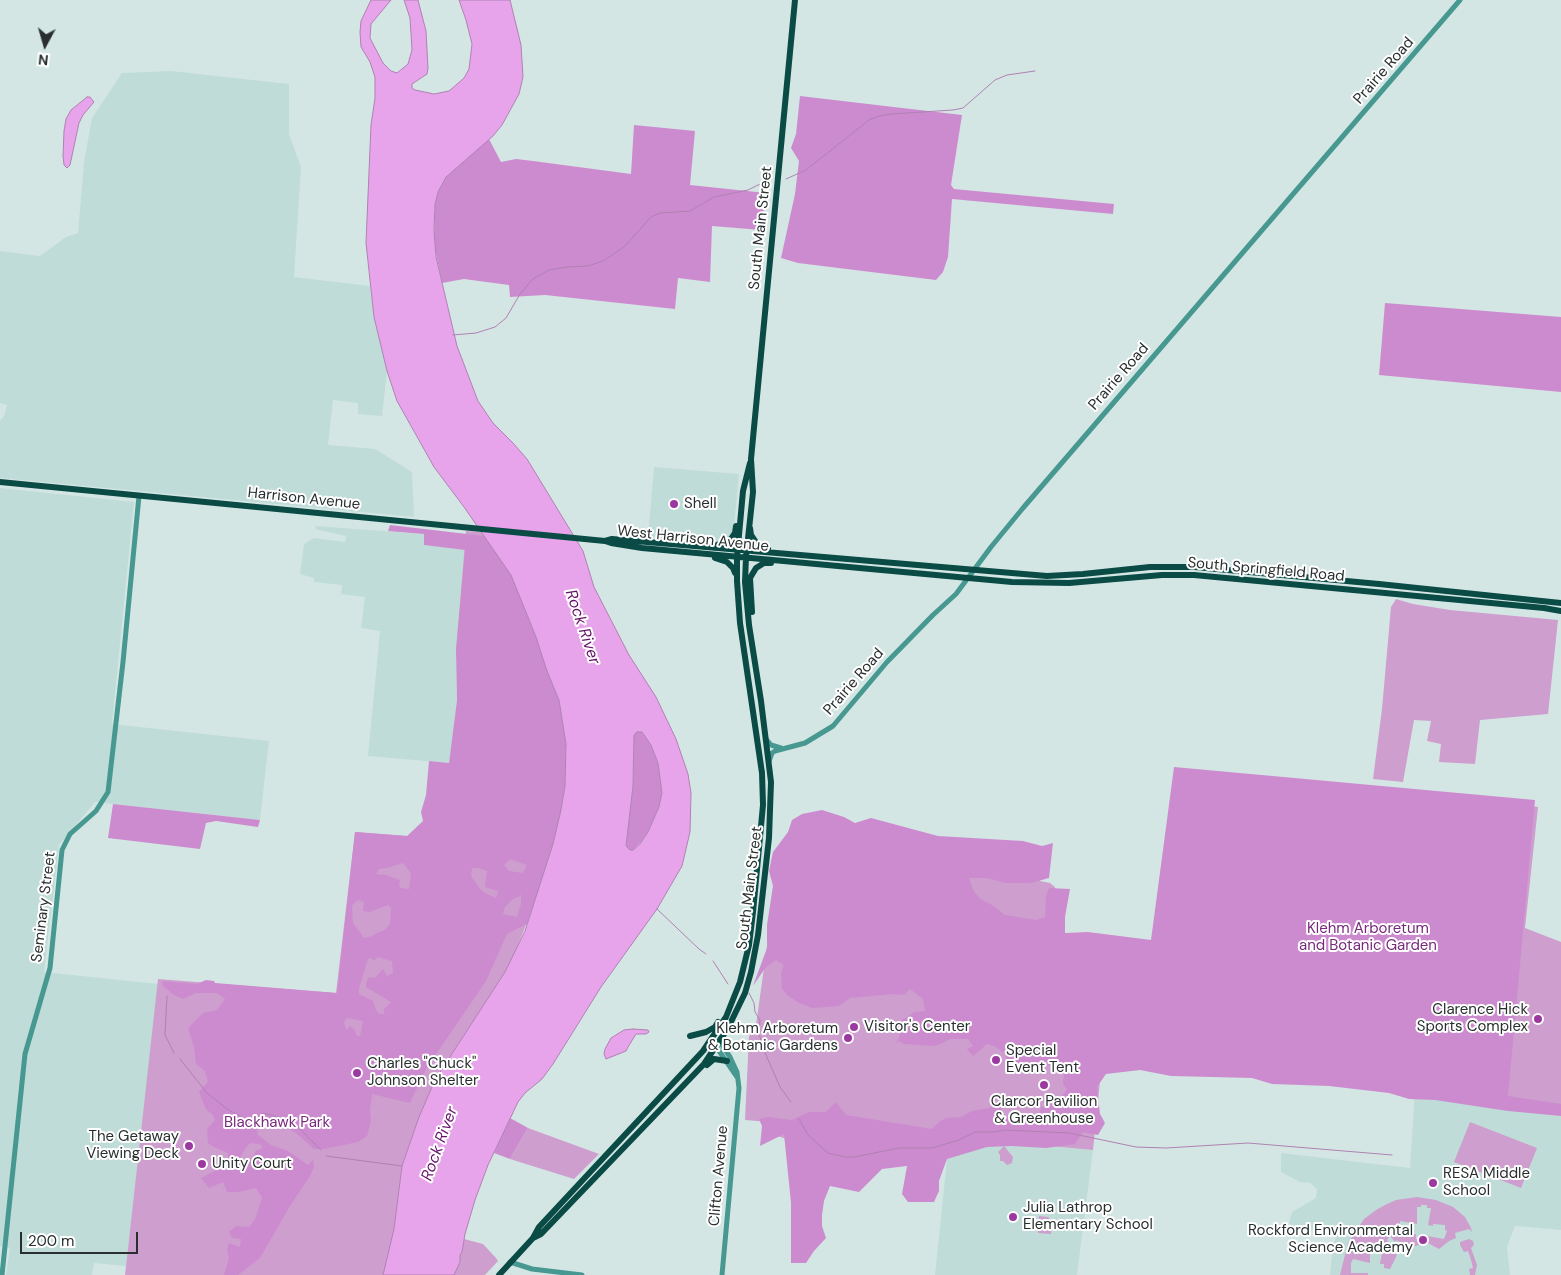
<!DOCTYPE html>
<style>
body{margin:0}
#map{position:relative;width:1561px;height:1275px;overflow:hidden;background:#d4e6e4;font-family:"DM Sans",sans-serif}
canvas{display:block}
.north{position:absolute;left:20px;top:20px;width:50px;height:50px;-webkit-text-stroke:4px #fff;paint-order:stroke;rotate:186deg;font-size:14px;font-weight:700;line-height:20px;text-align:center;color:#282f2e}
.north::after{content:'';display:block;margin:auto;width:18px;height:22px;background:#282f2e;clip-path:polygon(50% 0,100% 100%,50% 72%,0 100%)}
.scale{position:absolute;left:20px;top:1232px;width:118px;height:22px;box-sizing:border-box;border:2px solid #282f2e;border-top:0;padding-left:6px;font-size:15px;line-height:18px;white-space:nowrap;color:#282f2e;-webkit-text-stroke:4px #fff;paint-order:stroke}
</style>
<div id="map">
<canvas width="1561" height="1275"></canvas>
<div class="north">N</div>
<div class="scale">200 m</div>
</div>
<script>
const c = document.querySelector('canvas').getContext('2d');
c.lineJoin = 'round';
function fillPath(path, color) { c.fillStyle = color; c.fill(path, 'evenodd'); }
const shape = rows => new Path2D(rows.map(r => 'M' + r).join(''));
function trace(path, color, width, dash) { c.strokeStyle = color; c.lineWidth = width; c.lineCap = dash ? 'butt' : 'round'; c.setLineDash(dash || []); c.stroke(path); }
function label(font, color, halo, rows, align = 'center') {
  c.font = font + ' "DM Sans",sans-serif'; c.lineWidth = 4; c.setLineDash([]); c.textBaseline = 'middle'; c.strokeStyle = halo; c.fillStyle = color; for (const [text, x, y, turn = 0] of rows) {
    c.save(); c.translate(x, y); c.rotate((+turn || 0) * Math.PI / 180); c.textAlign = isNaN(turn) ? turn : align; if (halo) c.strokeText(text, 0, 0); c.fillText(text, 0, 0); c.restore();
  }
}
const built = shape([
 [171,71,289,84,289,134,301,167,294,277,370,286,374,317,387,371,382,416,358,414,358,403,333,400,328,445,375,449,412,472,414,517,0,478,0,421,4,416,7,405,0,403,0,251,40,256,66,237,78,233,84,162,92,118,122,73],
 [654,467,739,474,734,527,730,536,721,541,712,542,648,537],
 [0,488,134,502,112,724,269,741,260,820,95,802,59,845,44,972,158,984,126,1266,94,1263,92,1275,6,1275,10,1248,0,1246],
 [315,526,424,534,424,545,465,549,456,650,457,700,449,763,368,756,380,631,361,628,365,597,341,594,342,585,314,582,314,578,300,574,304,544,314,538,345,542,346,536,319,530,316,529],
 [1415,1090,1561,1107,1561,1230,1515,1226,1507,1247,1510,1275,1330,1275,1333,1246,1337,1234,1309,1229,1292,1229,1289,1222,1292,1212,1316,1198,1317,1189,1310,1183,1300,1182,1281,1172,1281,1153,1410,1168],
 [996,1141,1093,1150,1077,1275,935,1275,948,1150]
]);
const green = shape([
 [466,531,481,532,511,575,536,637,559,704,553,844,535,902,516,950,505,972,435,1080,419,1117,402,1166,394,1229,383,1275,125,1275,158,979,336,993,355,832,474,841,456,650],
 [1396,599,1413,604,1450,610,1558,620,1548,714,1480,720,1475,764,1439,762,1441,744,1427,741,1431,721,1414,720,1403,782,1373,779,1382,709,1391,607],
 [1483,799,1538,807,1525,928,1561,942,1561,1107,1119,1063,1101,1071,1093,1150,996,1141,794,1150,784,1138,769,1134,769,1122,745,1120,749,1036,756,1025,773,903,946,851,1041,860,1040,881,1050,883,1055,887,1052,932,1156,944],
 [1470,1122,1537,1148,1521,1188,1454,1162],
 [528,1128,599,1154,574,1179,510,1159],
 [1004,1146,1013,1157,1012,1163,1007,1165,1003,1161,1000,1161,1000,1155,998,1152],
 [1417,1197,1436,1200,1453,1207,1465,1217,1471,1228,1472,1232,1469,1229,1455,1233,1456,1238,1449,1241,1439,1249,1426,1242,1427,1236,1444,1239,1447,1231,1445,1230,1445,1225,1433,1224,1433,1226,1428,1225,1431,1208,1427,1208,1427,1205,1421,1205,1421,1207,1417,1207,1417,1224,1400,1221,1400,1224,1397,1224,1396,1230,1399,1230,1399,1234,1416,1234,1416,1239,1419,1239,1419,1245,1404,1249,1400,1242,1396,1240,1395,1242,1391,1237,1389,1237,1387,1240,1390,1244,1391,1250,1397,1255,1390,1269,1384,1268,1384,1264,1380,1264,1383,1247,1373,1245,1370,1246,1370,1263,1353,1259,1351,1263,1351,1273,1368,1273,1368,1275,1340,1275,1348,1243,1364,1219,1376,1210,1385,1205,1396,1200],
 [1039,1216,1048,1217,1052,1221,1051,1234,1038,1233],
 [464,1239,483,1244,496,1258,498,1261,485,1275,454,1275,460,1262,460,1255,462,1252],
 [1469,1239,1473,1241,1474,1245,1471,1248,1477,1265,1475,1275,1470,1275,1469,1269,1473,1268,1471,1260,1468,1251,1464,1252,1460,1245,1460,1242]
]);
const forest = shape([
 [800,96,962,115,951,185,954,189,1114,204,1113,214,952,199,948,257,943,272,936,280,798,263,781,258,795,194,799,161,791,148,796,134],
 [634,125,695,131,690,185,766,193,761,230,712,226,710,282,678,278,675,309,545,295,510,297,509,285,464,279,442,283,434,244,435,204,438,192,446,177,489,139,501,162,516,159,533,161,631,174],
 [1385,303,1561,317,1561,392,1379,375],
 [390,525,484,536,511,575,536,637,547,671,559,700,566,744,565,786,561,810,553,844,527,924,507,934,486,981,426,1069,410,1103,372,1094,370,1111,371,1121,367,1136,358,1142,324,1149,314,1149,296,1133,281,1125,265,1119,256,1125,258,1135,271,1145,288,1151,308,1165,313,1160,314,1167,310,1176,290,1206,260,1258,238,1275,224,1275,229,1258,227,1250,229,1243,240,1247,241,1239,232,1238,229,1232,236,1226,249,1227,255,1219,262,1198,256,1188,239,1192,227,1192,223,1182,209,1188,201,1178,221,1168,227,1168,228,1153,214,1147,208,1143,207,1129,215,1120,213,1115,206,1109,199,1092,208,1082,205,1071,196,1064,194,1047,188,1028,203,1013,217,1010,225,999,217,993,196,993,183,999,174,995,163,986,162,981,197,984,206,980,214,981,215,983,337,993,355,832,407,836,423,821,421,812,426,795,429,761,449,763,457,700,456,650,465,550,424,545,424,534,388,531],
 [510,859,527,865,523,873,509,871,504,865],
 [403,863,411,873,409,889,401,888,399,886,400,880,386,875,376,874,379,869,387,868],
 [472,868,478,868,487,871,485,887,498,891,496,898,485,893,481,890,471,876],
 [521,894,521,904,517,917,503,914,505,907,513,899,520,896],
 [357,900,364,902,363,911,370,912,388,905,391,908,390,924,385,930,379,932,372,936,364,938,353,923,352,906],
 [378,957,392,961,393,973,387,976,383,969,375,978,369,977,366,983,366,987,391,1002,384,1009,384,1014,379,1014,376,1010,373,1001,359,994,359,988,368,959,371,958,374,961],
 [347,1018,363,1021,360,1036,357,1036,354,1029,350,1026,346,1030,344,1022],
 [251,1143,260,1144,263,1148,257,1150,249,1161,242,1162,239,1159,247,1146],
 [637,732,642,732,651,745,658,763,662,793,659,807,648,832,640,843,633,850,630,850,626,846,633,786,634,735],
 [1174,767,1535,800,1508,1096,1561,1104,1561,1116,1508,1111,1435,1100,1409,1099,1389,1093,1329,1086,1272,1084,1252,1078,1171,1076,1140,1070,1106,1074,1097,1087,1100,1114,1105,1123,1098,1135,1083,1132,1075,1144,1046,1148,1012,1146,987,1147,947,1159,939,1181,939,1191,934,1202,908,1202,902,1194,907,1166,882,1169,859,1192,830,1186,824,1201,822,1215,822,1226,826,1238,814,1251,806,1263,791,1263,791,1203,784,1134,760,1146,762,1126,759,1119,768,1117,792,1120,809,1112,826,1112,836,1102,846,1115,932,1129,939,1122,946,1118,961,1117,972,1111,989,1108,998,1102,1002,1109,1000,1117,1039,1115,1041,1107,1058,1102,1067,1089,1063,1084,1064,1074,1062,1067,1037,1064,1015,1070,1007,1069,1006,1054,994,1046,987,1044,973,1056,967,1049,973,1046,968,1039,951,1039,935,1046,904,1044,899,1041,896,1044,901,1032,893,1030,901,1024,902,1020,915,1012,925,1011,923,999,910,989,904,995,893,994,850,998,839,1006,812,1008,799,1003,787,995,782,989,781,973,784,965,776,960,766,967,753,986,767,948,767,925,773,886,769,871,773,852,788,832,792,820,802,814,822,810,844,817,855,823,871,818,938,836,1023,841,1042,846,1053,843,1049,878,1031,883,1005,883,987,878,969,878,974,892,982,900,994,906,1005,915,1036,920,1045,917,1046,896,1049,888,1070,889,1065,917,1065,933,1088,932,1151,940],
 [113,804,260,820,258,827,216,821,206,823,200,849,108,838],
 [510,1118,528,1128,510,1159,494,1153]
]);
const water = shape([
 [371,0,391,0,371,24,370,38,383,63,391,71,397,73,408,64,412,50,410,18,404,0,418,0,426,31,428,68,427,74,412,84,412,88,415,90,434,94,449,91,464,78,469,69,472,44,466,20,459,0,510,0,521,45,523,77,519,94,502,125,493,136,446,177,438,192,435,204,434,230,436,257,457,346,478,401,493,423,513,443,527,459,583,551,594,587,629,655,656,697,676,739,688,774,691,793,690,832,682,866,657,909,601,987,553,1064,542,1079,525,1093,518,1102,488,1165,475,1200,465,1234,462,1252,460,1255,460,1262,454,1275,383,1275,394,1229,402,1166,419,1117,435,1080,505,972,525,931,553,844,561,810,565,786,566,744,559,700,547,671,536,637,511,575,464,507,434,467,397,401,387,371,374,317,366,243,371,125,375,98,375,77,370,62,361,47,360,32,361,21,371,0],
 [637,732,642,732,651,745,658,763,662,793,659,807,648,832,640,844,633,850,630,850,626,846,633,786,634,735,637,732],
 [87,97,90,97,94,102,83,115,79,123,70,165,67,168,64,165,63,156,64,131,66,119,71,110,87,97],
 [633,1029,648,1030,649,1032,646,1034,636,1034,628,1047,626,1051,606,1059,604,1054,605,1049,611,1038,624,1030,633,1029]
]);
const stream = shape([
 [786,179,806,170,869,120,879,116,891,114,953,110,963,108,995,80,1007,75,1035,71],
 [453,335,476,333,495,327,506,318,520,294,533,279,549,270,567,267,588,266,603,261,624,247,651,217,660,213,690,211,714,197,748,190,770,179],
 [657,909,699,949,706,954],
 [713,961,728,984],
 [749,993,754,1003,755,1012,760,1020,759,1034,766,1055,780,1087,791,1102],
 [167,996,165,1035,174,1053],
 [180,1059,207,1093,227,1109,254,1124,263,1113,292,1121,321,1150],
 [799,1119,808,1135,828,1153,845,1157,854,1157,899,1148,932,1148,959,1140,975,1132,994,1132,1005,1130,1069,1133,1136,1147,1166,1148,1248,1143,1392,1155],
 [326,1156,402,1166]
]);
const minor = shape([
 [766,739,771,745,781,748],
 [769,761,772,753,775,751,805,743,833,726,887,662,933,615,956,594,991,547,1023,508,1460,0],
 [712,1041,720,1042,730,1057,737,1072,739,1088,722,1275],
 [715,1045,737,1077],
 [510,1262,532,1269,582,1275],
 [2,1275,25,1054,50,968,62,850,70,834,96,811,108,792,123,662,139,496]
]);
const major = shape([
 [0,482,605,541,611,543,642,548,1012,582,1069,583,1162,575,1194,575,1544,608,1561,611],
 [750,528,751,535,757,544,768,549],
 [605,541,612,539,1047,576,1083,574,1150,567,1195,567,1379,584,1561,603],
 [717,545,731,539,735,533,736,526],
 [715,558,727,562,733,568,735,573],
 [752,612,750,578,756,568,764,563,771,563],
 [690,1036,706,1032,715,1027,718,1022],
 [707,1065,714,1059,727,1061],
 [533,1238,541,1234,704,1064,728,1028,745,993,751,972,758,935,769,838,771,782,761,701,749,625,745,582,746,557,753,492,751,459,795,0],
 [499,1275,533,1238,539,1227,703,1051,726,1017,740,982,749,945,753,912,763,805,762,773,740,623,737,581,737,557,743,491,750,463]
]);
const markers = [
 [674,504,5,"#9b39a0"],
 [1538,1019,5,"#9b39a0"],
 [854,1027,5,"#9b39a0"],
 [848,1038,5,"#9b39a0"],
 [996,1060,5,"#9b39a0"],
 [357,1073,5,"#9b39a0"],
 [1044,1085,5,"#9b39a0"],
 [189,1146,5,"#9b39a0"],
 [202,1164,5,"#9b39a0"],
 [1433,1183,5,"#9b39a0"],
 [1013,1217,5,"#9b39a0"],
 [1423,1240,5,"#9b39a0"]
];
const streetNames = [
 ["Prairie Road",1384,71,-49],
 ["South Main Street",761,228,-84],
 ["Prairie Road",1119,377,-49],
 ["Harrison Avenue",304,499,6],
 ["West Harrison Avenue",693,539,6],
 ["South Springfield Road",1266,570,5],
 ["Prairie Road",854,682,-49],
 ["South Main Street",750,888,-83],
 ["Seminary Street",44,907,-83],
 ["Clifton Avenue",719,1176,-85]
];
const poiNames = [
 ["Shell",684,504],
 ["Clarence Hick",1528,1010,"right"],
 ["Sports Complex",1528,1027,"right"],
 ["Visitor's Center",864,1027],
 ["Klehm Arboretum",838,1029,"right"],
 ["& Botanic Gardens",838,1046,"right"],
 ["Special",1006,1051],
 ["Event Tent",1006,1068],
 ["Charles \"Chuck\"",367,1064],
 ["Johnson Shelter",367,1081],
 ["Clarcor Pavilion",1044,1102,"center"],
 ["& Greenhouse",1044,1119,"center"],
 ["The Getaway",179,1137,"right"],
 ["Viewing Deck",179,1154,"right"],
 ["Unity Court",212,1164],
 ["RESA Middle",1443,1174],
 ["School",1443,1191],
 ["Julia Lathrop",1023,1208],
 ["Elementary School",1023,1225],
 ["Rockford Environmental",1413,1231,"right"],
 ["Science Academy",1413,1248,"right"]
];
const parkNames = [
 ["Klehm Arboretum",1368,929],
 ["and Botanic Garden",1368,946],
 ["Blackhawk Park",277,1123]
];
const waterNames = [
 ["Rock River",582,627,71],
 ["Rock River",440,1144,-70]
];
fillPath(built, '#c0dcd8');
fillPath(green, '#cd9ece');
fillPath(forest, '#cd8bcf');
fillPath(water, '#e8a4ea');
trace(water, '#ae81b2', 1);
trace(stream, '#ae81b2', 1);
trace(minor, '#469890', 5);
trace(major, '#0a4b46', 6);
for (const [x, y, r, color] of markers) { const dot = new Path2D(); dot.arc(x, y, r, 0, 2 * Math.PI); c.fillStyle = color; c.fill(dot); trace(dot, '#fff', 2); }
label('15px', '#282f2e', '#fff', streetNames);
label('15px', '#282f2e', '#fff', poiNames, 'left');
label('15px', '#77297c', '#fff', parkNames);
label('italic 16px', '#631268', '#fff', waterNames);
</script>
